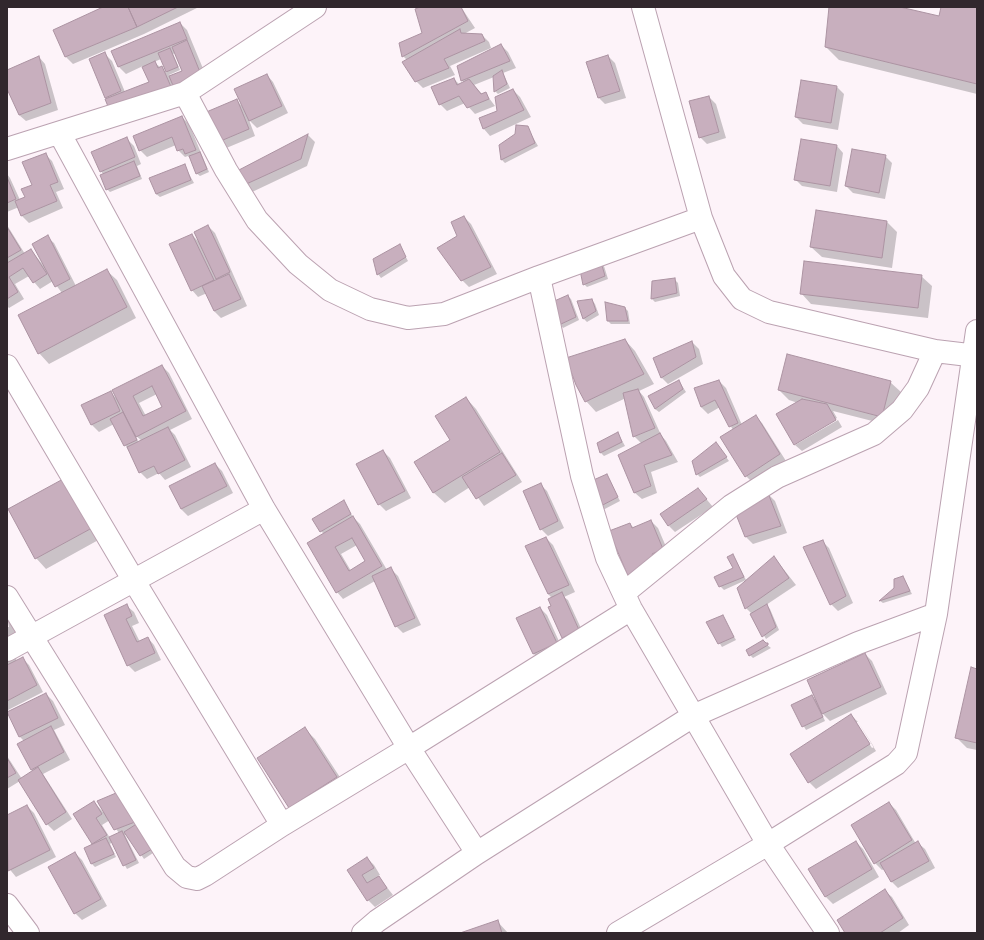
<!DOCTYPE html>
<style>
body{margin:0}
#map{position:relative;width:984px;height:940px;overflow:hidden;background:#fdf3f9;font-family:"Asap Condensed",sans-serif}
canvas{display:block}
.frame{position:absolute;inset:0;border:8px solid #31272d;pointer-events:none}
</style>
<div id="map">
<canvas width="984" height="940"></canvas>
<div class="frame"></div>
</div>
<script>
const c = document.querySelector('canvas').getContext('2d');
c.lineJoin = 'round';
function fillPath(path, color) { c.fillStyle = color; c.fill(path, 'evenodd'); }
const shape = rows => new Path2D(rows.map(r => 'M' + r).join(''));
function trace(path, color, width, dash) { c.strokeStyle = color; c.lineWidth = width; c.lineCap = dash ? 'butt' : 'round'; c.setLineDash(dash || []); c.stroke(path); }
const shadow = shape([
 [104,7,199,7,144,34,73,64,66,57,55,31],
 [422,7,461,7,475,28,464,34,482,35,489,42,491,48,450,66,455,75,423,88,416,81,407,60,403,56,424,34],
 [830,7,896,7,939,17,942,7,977,7,977,94,839,60,826,47],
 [180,23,187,30,209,83,108,99,106,97,105,54,112,61,125,92,150,82,143,66,126,74,119,67,113,51],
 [175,53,183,71,170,77,169,75,180,70,173,54],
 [161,59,167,73,154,62],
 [501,45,508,52,516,68,503,73,510,88,498,94,495,91,494,77,474,85,482,94,486,94,495,106,475,114,465,103,447,111,440,104,454,79,460,85,464,83,462,80],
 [608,56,615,63,626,98,605,104,598,97],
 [39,57,45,64,58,110,26,121,19,115,7,86,7,71],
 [267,75,273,82,288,113,257,128,249,120,255,136,224,149,217,142,237,101,243,107],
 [837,87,844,94,838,130,803,124,796,117],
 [513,90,520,97,531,117,490,136,484,129,481,118,498,111],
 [709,97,716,104,726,138,707,144,700,137],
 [182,117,189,124,209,172,200,176,196,173,190,158,188,156,185,157,178,150,176,145,147,157,140,150],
 [527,127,538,146,505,163,502,160,500,145],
 [308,135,315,142,307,166,250,193,238,171],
 [127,139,134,146,141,164,137,166,142,179,110,192,107,189,103,174,101,171],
 [837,146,843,153,837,192,802,186,795,179],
 [45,154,52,161,64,189,56,192,63,208,29,223,22,216,19,207,7,212,7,174,10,178,20,200,26,197,33,186],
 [885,156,892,163,885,199,853,193,846,186],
 [184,165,194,183,160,197,156,194],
 [464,217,471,224,497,274,469,287,462,280],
 [887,222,897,232,892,268,822,257,811,247],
 [7,225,25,254,31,250,43,265,47,237,54,243,76,286,106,270,117,280,136,318,49,364,39,353,62,293,53,281,40,289,29,276,15,284,24,299,9,308,7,306],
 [208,226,215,233,247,306,221,318,214,311,207,293,198,297,192,290,192,235,200,243],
 [400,246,408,261,381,278,378,274],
 [601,263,604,266,608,279,587,287,584,284],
 [921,276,932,286,928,318,811,304,801,293],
 [674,279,678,283,680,296,655,302,652,299],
 [568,296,571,299,579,320,563,328,560,324],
 [592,300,595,304,599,315,587,322,584,319,578,302],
 [625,308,628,311,630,324,611,324,608,321],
 [625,340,635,351,654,384,639,391,644,397,661,435,666,441,678,462,651,472,657,493,642,499,635,493,620,456,642,444,634,436,626,398,596,412,586,401],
 [692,342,699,349,703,364,668,384,661,377],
 [162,366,169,373,192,419,170,430,175,435,191,467,165,480,159,473,147,479,140,472,114,424,99,432,92,425,82,406,110,392,118,400],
 [157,394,163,407,146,416,139,403],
 [135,435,142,441,139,443],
 [679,381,686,392,659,412,655,409],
 [719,381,726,388,742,425,755,416,762,423,786,461,753,483,746,476,733,430,720,407,708,414,701,407,695,389],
 [890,382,901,392,892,426,833,411,837,418,795,443,795,445,777,415,798,403,789,400,779,390],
 [466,398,476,409,522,482,484,506,470,487,445,503,434,493,416,462,451,440],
 [838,420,842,427,802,451,795,445],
 [618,433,625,446,604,456,601,453],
 [716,443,729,461,700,477,697,474],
 [383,451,390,458,411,498,386,511,379,504],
 [215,464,222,471,233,493,188,516,181,509,170,487],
 [607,475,620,501,601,511],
 [65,480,102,538,46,569,36,558],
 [540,484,547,491,564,528,548,536,541,529],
 [698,489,713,507,675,532,669,526],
 [768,494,775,501,787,533,753,544,746,537,734,508],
 [344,501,353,517,360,524,387,570,391,569,398,576,421,625,403,633,396,626,375,581,343,599,337,592,324,534,321,531],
 [357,545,367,561,351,571,341,554],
 [651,521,658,528,670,556,658,561,610,532,630,524,634,528],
 [546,538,553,545,575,592,564,597,568,600,585,637,569,644,562,637,552,606,552,598,548,594,527,547],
 [822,541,829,548,853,603,838,611,831,604],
 [733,555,746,580,724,590,720,586,734,569],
 [774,557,796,585,766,605,770,609,779,630,766,639,751,613,746,608],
 [903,577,912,594,883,603,880,601,895,588],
 [127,606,134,612,139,623,132,626,140,642,148,638,154,645,161,660,135,672,128,665,105,616],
 [540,608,547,615,563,650,541,661,534,654,518,618],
 [7,616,19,637,16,661,22,658,29,665,43,692,8,710,7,627,9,627],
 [722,616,736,640,722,647,707,623],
 [766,644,771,648,753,658,750,655],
 [865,654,872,661,887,694,830,721,821,712,825,721,806,730,792,706,812,696,817,701],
 [977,670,977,750,967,748,956,737],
 [46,694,53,701,65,725,54,730,70,760,43,774,72,819,54,831,47,824,20,781,7,789,7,756,22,779,34,771,31,769,24,741,20,737,8,713],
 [851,715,858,722,876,751,816,789,809,782,791,754],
 [855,722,858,722,874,747,872,748],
 [305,729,315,739,347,788,290,807],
 [116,794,156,851,144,859,127,834,125,835,139,863,127,869,112,842,110,844,116,857,95,867,92,864,95,845,93,843,94,802,103,812],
 [110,820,119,833,110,838,102,825],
 [889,803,896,810,916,844,918,843,925,849,935,868,898,888,891,881,884,869,882,870,875,863],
 [27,806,34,813,56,857,16,877,7,866,7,816],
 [856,842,863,849,879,877,833,904,826,897,810,869],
 [75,853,82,860,107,906,82,920,75,913],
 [367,858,374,865,380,875,378,876,393,895,375,907,368,900,349,870],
 [885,891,892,897,909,925,898,933,846,933],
 [497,921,508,933,463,933]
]);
const building = shape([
 [103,7,128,7,137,27,65,57,53,30,103,7],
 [128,7,178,7,137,27,128,7],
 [420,7,461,7,468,21,402,57,399,43,422,33,415,9,420,7],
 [829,7,900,7,939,16,941,7,977,7,977,84,825,47,829,7],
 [180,22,187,39,118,67,111,51,180,22],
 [460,29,461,33,482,34,485,41,444,59,449,68,415,82,402,62,460,29],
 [187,40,202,77,174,88,169,76,182,71,172,47,187,40],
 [501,44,510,61,461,81,457,66,501,44],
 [170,48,178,67,166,72,158,53,170,48],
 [105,52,121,91,105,98,89,59,105,52],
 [608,55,620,91,598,98,586,62,608,55],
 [39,56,51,103,19,115,7,89,7,70,39,56],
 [155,61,158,68,162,66,172,89,111,114,105,99,149,82,142,67,155,61],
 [502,70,507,84,494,92,493,76,502,70],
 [267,74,282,106,249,121,234,89,267,74],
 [454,78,457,85,469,79,481,94,486,92,489,99,467,108,459,96,439,105,431,87,454,78],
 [801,80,837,86,831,123,795,117,801,80],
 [513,89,524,110,483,129,479,118,497,111,495,97,513,89],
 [709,96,719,132,699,138,689,101,709,96],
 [237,99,249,129,216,143,204,113,237,99],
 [182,116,196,150,185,154,183,149,177,151,172,137,139,151,133,136,182,116],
 [516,125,528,126,535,143,501,160,499,145,515,134,516,125],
 [308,134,301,159,242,186,237,171,308,134],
 [127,137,135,157,100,172,91,152,127,137],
 [801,139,837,145,830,186,794,180,801,139],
 [852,149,886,155,879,193,845,186,852,149],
 [200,152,207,169,196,174,189,156,200,152],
 [46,153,58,182,50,185,57,201,21,216,15,201,25,197,21,189,32,185,22,162,46,153],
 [134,161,140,176,106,190,100,175,134,161],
 [185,164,191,180,156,194,149,178,185,164],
 [7,177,16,199,7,203,7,177],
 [816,210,887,221,882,258,810,247,816,210],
 [464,216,491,267,461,281,437,248,457,236,451,222,464,216],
 [208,225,230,272,216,279,194,232,208,225],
 [7,227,21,250,7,258,7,227],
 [192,234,214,280,191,291,169,244,192,234],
 [48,235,70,279,55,287,32,244,48,235],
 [400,244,406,257,377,275,373,259,400,244],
 [31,249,47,274,33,283,23,268,9,277,18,292,7,299,7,263,31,249],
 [804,261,922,275,918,308,800,294,804,261],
 [601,262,605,276,583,285,580,270,601,262],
 [107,269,127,307,38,354,18,315,107,269],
 [229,274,241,299,214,311,202,286,229,274],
 [675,278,677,293,651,299,652,281,675,278],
 [568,295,576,317,559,325,552,302,568,295],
 [592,299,596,311,583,319,577,301,592,299],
 [605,302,625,307,628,321,607,321,605,302],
 [625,339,644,374,585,402,576,385,566,358,625,339],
 [692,341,696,357,661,378,653,358,692,341],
 [787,354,891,381,882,417,778,390,787,354],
 [162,365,186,411,136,437,112,390,162,365],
 [152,386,162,407,143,416,133,396,152,386],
 [679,380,683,389,655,409,648,396,679,380],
 [719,380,738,423,729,427,715,400,701,407,694,388,719,380],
 [638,389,655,428,633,437,623,393,638,389],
 [111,391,120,411,91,425,81,405,111,391],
 [466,397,500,452,433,493,414,462,450,440,435,416,466,397],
 [802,399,827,404,836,420,794,445,776,414,802,399],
 [123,412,137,440,124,446,110,419,123,412],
 [756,415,780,454,745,477,720,437,756,415],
 [168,427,185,460,158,474,154,466,139,473,127,447,168,427],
 [618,432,622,442,600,453,597,443,618,432],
 [660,433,672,455,644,465,651,486,634,493,618,455,660,433],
 [716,442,727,457,696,475,692,461,716,442],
 [383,450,405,491,378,505,356,464,383,450],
 [502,453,516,475,476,499,462,477,502,453],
 [215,463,227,486,181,509,169,486,215,463],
 [607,474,618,497,597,508,589,482,607,474],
 [65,478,92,528,35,559,8,509,65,478],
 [541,483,558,521,540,530,523,491,541,483],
 [698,488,707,499,668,526,660,514,698,488],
 [768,493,781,526,745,537,733,507,768,493],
 [344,500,351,514,320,532,312,519,344,500],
 [353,516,382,566,336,593,307,543,353,516],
 [352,538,365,561,349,571,335,547,352,538],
 [651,520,663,549,652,554,657,564,628,576,609,531,630,523,632,528,651,520],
 [546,537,569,585,548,594,525,546,546,537],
 [823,540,846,596,830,605,803,547,823,540],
 [733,554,744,577,719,587,714,577,733,568,727,557,733,554],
 [774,556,789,578,745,609,737,588,774,556],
 [391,567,415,618,395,627,372,576,391,567],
 [903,576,910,591,879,601,894,588,894,579,903,576],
 [562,592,579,630,562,638,548,607,551,606,548,599,562,592],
 [127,604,132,616,126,619,137,642,148,637,155,653,127,666,104,615,127,604],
 [767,604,776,627,762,637,750,614,767,604],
 [540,607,557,643,533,654,516,618,540,607],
 [723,615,734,637,718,644,706,622,723,615],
 [763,640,766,643,768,643,768,645,749,656,746,650,763,640],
 [865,653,881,687,822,714,807,680,865,653],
 [23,657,37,685,7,701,7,665,23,657],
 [971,667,977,669,977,743,955,738,971,667],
 [46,693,58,718,19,737,7,712,46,693],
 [812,695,823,717,802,727,791,705,812,695],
 [851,714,870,744,808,783,790,754,851,714],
 [51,726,64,752,31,770,17,744,51,726],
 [305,727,337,777,289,808,257,758,305,727],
 [7,758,16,773,7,778,7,758],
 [38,767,66,812,46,825,18,780,38,767],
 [116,793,135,822,114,830,97,801,116,793],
 [94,801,102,814,96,818,107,835,92,844,73,814,94,801],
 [889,802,912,840,874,864,851,825,889,802],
 [27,805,50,850,8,871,7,815,27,805],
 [138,823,154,848,140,856,124,832,138,823],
 [122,831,136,860,123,866,109,837,122,831],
 [106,838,114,854,91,864,84,848,106,838],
 [856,841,872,869,825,897,808,869,856,841],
 [918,841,929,861,891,882,880,863,918,841],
 [75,852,101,899,74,914,48,867,75,852],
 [367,857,374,868,362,875,367,883,379,876,387,888,367,901,347,870,367,857],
 [885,889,903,918,880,933,845,933,837,920,885,889],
 [498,920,502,933,460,933,498,920]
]);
const minor = shape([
 [643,7,701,218,724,276,742,299,769,312,935,351,977,356],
 [185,93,226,170,257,220,298,264,330,290,370,309,408,318,444,314,539,277,701,218],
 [60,134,264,509,409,748,631,609],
 [7,149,185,93,315,7],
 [539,277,582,476,607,558,631,609,768,844,828,933],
 [7,366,134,581,282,825],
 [624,593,731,506,777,477,874,434,902,410,918,388,935,351],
 [7,597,175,867,187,877,197,879,205,875,282,825,409,748,477,853],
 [7,650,264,509],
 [7,905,28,933],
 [363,933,377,921,477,853,693,716,858,643,936,614],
 [618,933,768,844,896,764,906,753,936,614,977,331]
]);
fillPath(shadow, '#0003');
fillPath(building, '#c8afbe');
trace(building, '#ac93a2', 1);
trace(minor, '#bba2b1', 24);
trace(minor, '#fff', 22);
</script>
